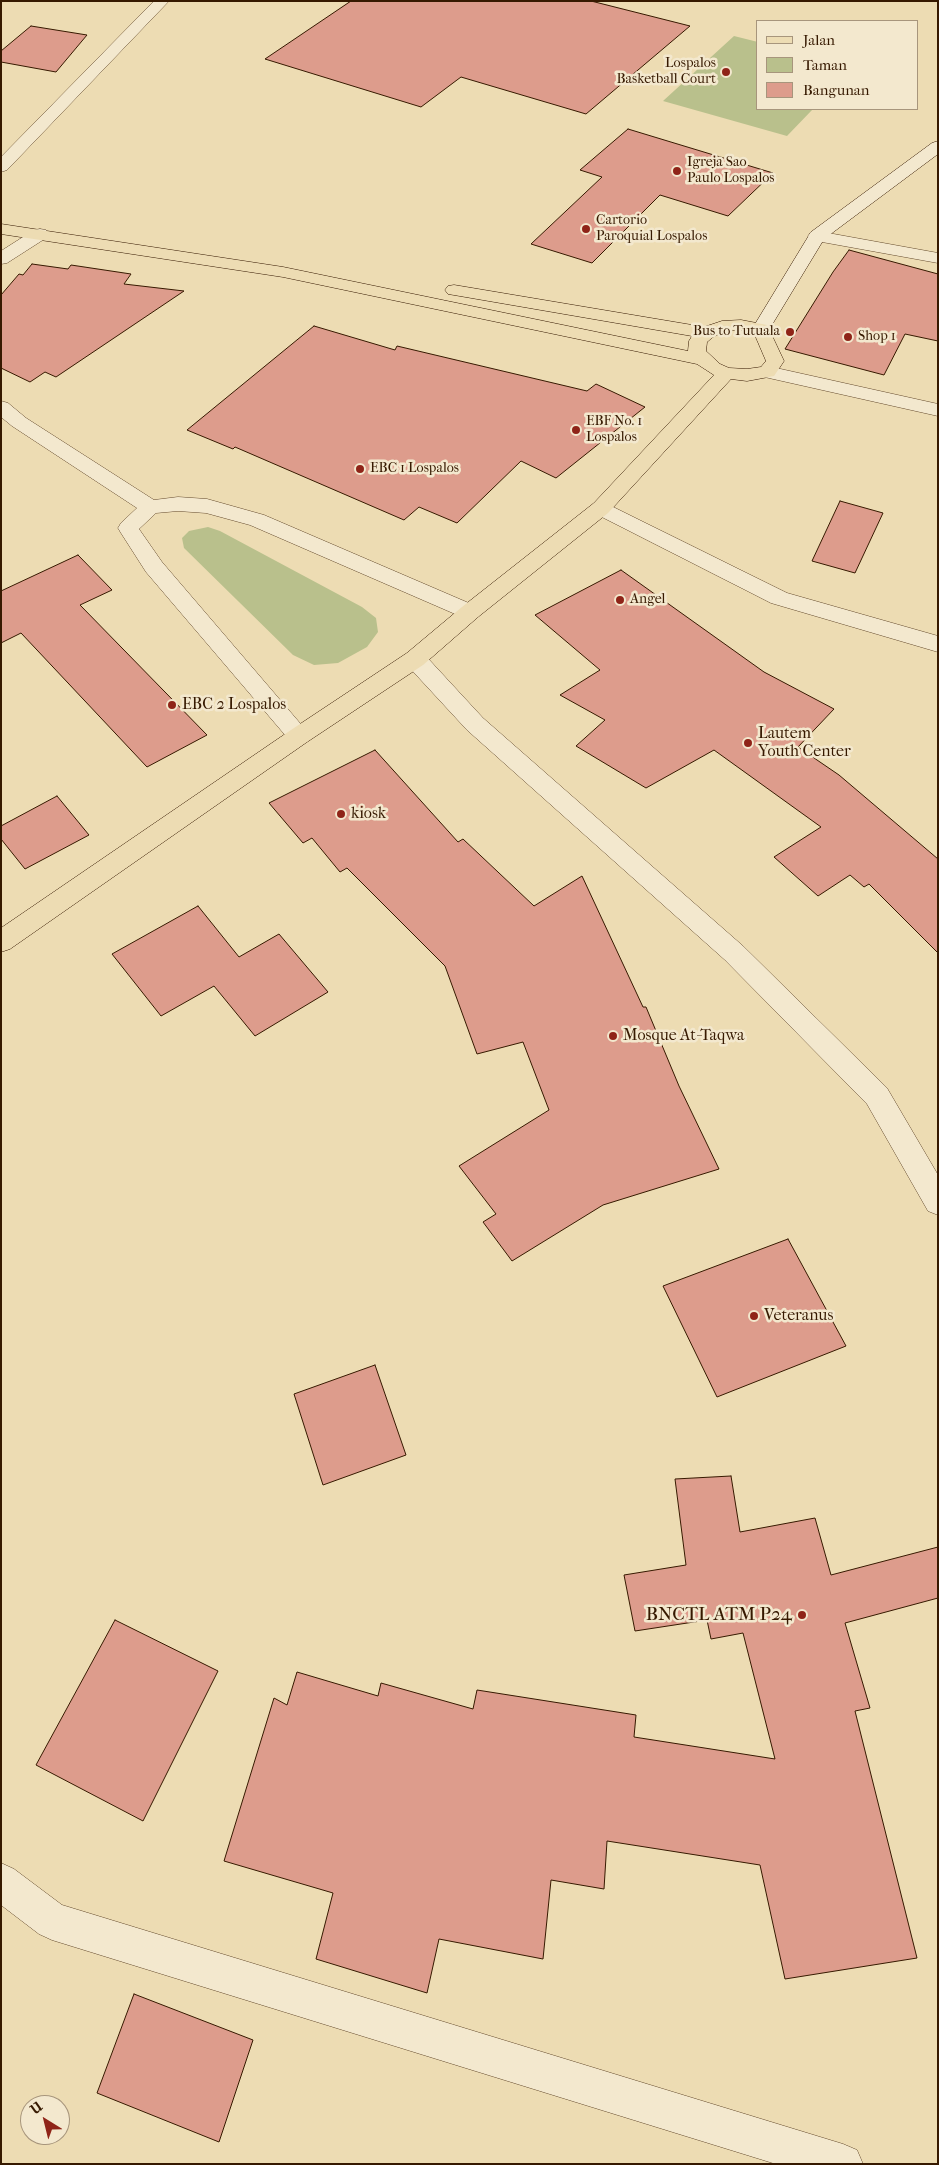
<!DOCTYPE html>
<style>
body{margin:0}
#map{position:relative;width:939px;height:2165px;overflow:hidden;background:#eddcb3;font-family:"IM FELL French Canon",serif}
canvas{display:block}
.frame{position:absolute;inset:0;border:2px solid #361900;pointer-events:none}
.legend{position:absolute;left:756px;top:20px;width:162px;height:90px;box-sizing:border-box;background:#f3e8ce;border:1px solid #a7957c;margin:0;padding:6px 9px;list-style:none;font-size:15px;color:#361900}
.legend li{display:flex;align-items:center;gap:10px;height:25px}
.legend b{width:25px;border:1px solid #a7957c}
.north{position:absolute;left:20px;top:2095px;width:50px;height:50px;box-sizing:border-box;background:#f3e8ce;border:1px solid #a7957c;border-radius:50%;rotate:324deg;font-size:14px;font-weight:700;line-height:20px;text-align:center;color:#361900}
.north::after{content:'';display:block;margin:auto;width:18px;height:22px;background:#8f2418;clip-path:polygon(50% 0,100% 100%,50% 72%,0 100%)}
</style>
<div id="map">
<canvas width="939" height="2165"></canvas>
<div class="frame"></div>
<ul class="legend">
<li><b style="height:6px;background:#eddcb3"></b>Jalan</li>
<li><b style="height:14px;background:#b9c08c"></b>Taman</li>
<li><b style="height:14px;background:#dd9c8c"></b>Bangunan</li>
</ul>
<div class="north">U</div>
</div>
<script>
const c = document.querySelector('canvas').getContext('2d');
c.lineJoin = 'round';
function fillPath(path, color) { c.fillStyle = color; c.fill(path, 'evenodd'); }
const shape = rows => new Path2D(rows.map(r => 'M' + r).join(''));
function trace(path, color, width, dash) { c.strokeStyle = color; c.lineWidth = width; c.lineCap = dash ? 'butt' : 'round'; c.setLineDash(dash || []); c.stroke(path); }
function label(font, color, halo, rows, align = 'center') {
  c.font = font + ' "IM FELL French Canon",serif'; c.lineWidth = 5; c.setLineDash([]); c.textBaseline = 'middle'; c.strokeStyle = halo; c.fillStyle = color; for (const [text, x, y, turn = 0] of rows) {
    c.save(); c.translate(x, y); c.rotate((+turn || 0) * Math.PI / 180); c.textAlign = isNaN(turn) ? turn : align; if (halo) c.strokeText(text, 0, 0); c.fillText(text, 0, 0); c.restore();
  }
}
const green = shape([
 [734,36,758,42,758,109,813,109,787,136,663,101],
 [208,527,220,531,362,607,376,618,378,632,367,647,338,663,314,665,293,655,184,548,182,538,189,531]
]);
const building = shape([
 [351,1,591,1,690,26,586,114,461,77,421,107,265,59,351,1],
 [31,26,87,35,56,72,1,62,1,51,31,26],
 [628,129,773,173,728,216,660,195,592,263,531,244,602,177,580,170,628,129],
 [849,250,938,274,938,341,905,334,884,375,785,349,833,272,849,250],
 [32,264,68,269,71,265,131,274,124,284,184,291,56,377,45,372,30,382,1,368,1,295,19,274,23,275,32,264],
 [314,326,395,350,397,346,587,391,596,384,645,407,556,478,521,461,457,523,419,507,404,520,235,447,233,449,187,430,314,326],
 [840,501,883,513,855,573,812,561,840,501],
 [78,555,112,590,80,605,207,735,147,767,21,633,1,643,1,591,78,555],
 [621,570,764,672,834,709,798,747,839,775,938,859,938,953,869,884,864,887,850,875,818,896,774,857,821,827,714,750,646,788,576,746,605,720,560,695,600,670,535,615,621,570],
 [375,750,458,842,463,839,534,906,582,876,643,1007,646,1007,679,1086,719,1169,603,1205,512,1261,483,1222,496,1214,459,1166,549,1110,523,1042,477,1054,445,966,347,868,340,872,312,838,303,843,269,803,375,750],
 [57,796,89,835,25,869,1,839,1,826,57,796],
 [198,906,239,957,279,934,328,992,255,1036,214,986,161,1016,112,954,198,906],
 [788,1239,846,1346,717,1397,663,1286,788,1239],
 [375,1365,406,1455,323,1485,294,1394,375,1365],
 [731,1476,740,1532,815,1518,831,1575,938,1547,938,1598,845,1623,870,1708,855,1711,917,1958,785,1979,760,1865,607,1841,604,1889,551,1880,543,1959,439,1939,427,1993,316,1959,333,1893,224,1861,274,1698,287,1705,297,1672,378,1696,381,1683,473,1709,477,1690,636,1715,634,1737,775,1759,743,1633,711,1639,707,1620,635,1631,624,1575,686,1565,675,1479,731,1476],
 [115,1620,218,1671,143,1821,36,1765,115,1620],
 [134,1994,253,2040,219,2142,97,2093,134,1994]
]);
const minor = shape([
 [154,1,169,1,7,170,1,172,1,157,154,1],
 [40,229,46,230,49,234,46,238,7,263,1,264,1,251,34,230,40,229],
 [817,231,938,253,938,263,811,240,808,236,811,232,817,231],
 [1,401,8,403,26,418,154,500,178,497,207,499,264,515,478,607,481,612,478,617,470,619,462,617,250,525,206,513,178,511,156,513,139,529,162,562,311,736,307,742,299,744,291,742,146,572,121,533,118,528,121,523,137,508,12,426,1,417,1,401],
 [601,501,787,593,938,636,938,652,771,603,594,513,591,508,594,503,601,501],
 [415,651,423,653,483,718,743,946,887,1088,938,1175,938,1215,928,1211,867,1104,725,960,467,730,407,665,404,659,407,653,415,651],
 [1,1863,14,1869,62,1905,843,2144,857,2150,863,2164,776,2164,52,1940,39,1934,1,1905,1,1863]
]);
const tertiary = shape([
 [767,366,938,404,938,416,760,376,758,372,760,368,767,366]
]);
const secondary = shape([
 [938,141,938,154,824,239,767,333,761,335,755,333,752,329,811,232,932,143,938,141]
]);
const primary = shape([
 [1,224,283,267,688,351,689,341,692,336,454,295,448,294,445,290,448,286,454,285,704,327,722,321,741,320,767,325,784,361,774,376,747,381,731,379,608,513,478,617,423,665,307,742,10,949,1,952,1,928,291,730,407,653,462,607,594,503,714,375,697,364,283,277,1,234,1,224],
 [741,330,754,333,766,361,761,367,747,369,729,368,720,364,706,351,707,342,713,337,725,331,741,330]
]);
const markers = [
 [726,72,5,"#8f2418"],
 [677,171,5,"#8f2418"],
 [586,229,5,"#8f2418"],
 [790,332,5,"#8f2418"],
 [848,337,5,"#8f2418"],
 [576,430,5,"#8f2418"],
 [360,469,5,"#8f2418"],
 [620,600,5,"#8f2418"],
 [172,705,5,"#8f2418"],
 [748,743,5,"#8f2418"],
 [341,814,5,"#8f2418"],
 [613,1036,5,"#8f2418"],
 [754,1316,5,"#8f2418"],
 [802,1615,5,"#8f2418"]
];
const farPoinames = [
 ["Lospalos",716,64,"right"],
 ["Basketball Court",716,80,"right"],
 ["Igreja Sao",687,163],
 ["Paulo Lospalos",687,179],
 ["Cartorio",596,221],
 ["Paroquial Lospalos",596,237],
 ["Bus to Tutuala",780,332,"right"],
 ["Shop 1",858,337],
 ["EBF No. 1",586,422],
 ["Lospalos",586,438],
 ["EBC 1 Lospalos",370,469],
 ["Angel",630,600]
];
const poiNames = [
 ["EBC 2 Lospalos",182,705],
 ["Lautem",758,734],
 ["Youth Center",758,752],
 ["kiosk",351,814],
 ["Mosque At-Taqwa",623,1036],
 ["Veteranus",764,1316]
];
const nearPoinames = [
 ["BNCTL ATM P24",792,1615]
];
fillPath(green, '#b9c08c');
fillPath(building, '#dd9c8c');
trace(building, '#361900', 1);
trace(minor, '#644a2d', 1);
trace(tertiary, '#644a2d', 1);
trace(secondary, '#361900', 1);
trace(primary, '#361900', 1);
fillPath(minor, '#f3e8ce');
fillPath(tertiary, '#f3e8ce');
fillPath(secondary, '#f3e8ce');
fillPath(primary, '#eddcb3');
for (const [x, y, r, color] of markers) { const dot = new Path2D(); dot.arc(x, y, r, 0, 2 * Math.PI); c.fillStyle = color; c.fill(dot); trace(dot, '#f3e8ce', 2); }
label('14px', '#361900', '#f3e8ce', farPoinames, 'left');
label('16px', '#361900', '#f3e8ce', poiNames, 'left');
label('19px', '#361900', '#f3e8ce', nearPoinames, 'right');
</script>
